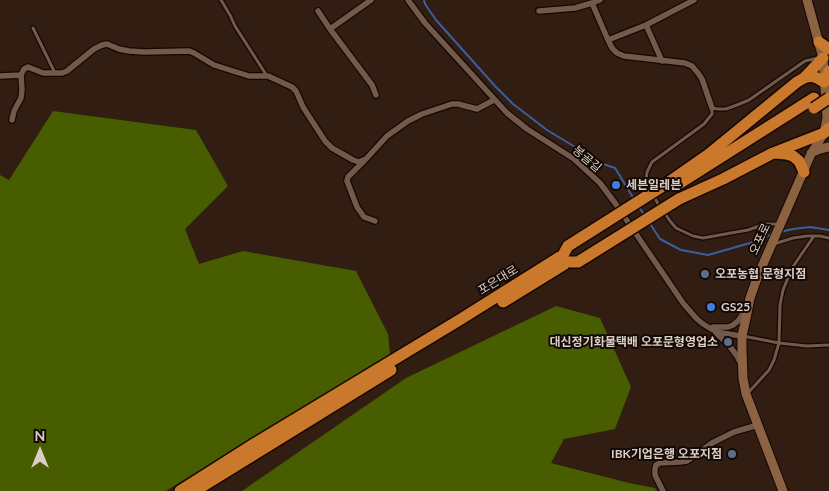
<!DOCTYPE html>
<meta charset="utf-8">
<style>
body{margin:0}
#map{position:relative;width:829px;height:491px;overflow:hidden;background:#311d12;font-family:Lato,sans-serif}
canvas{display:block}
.north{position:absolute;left:15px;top:426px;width:50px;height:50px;-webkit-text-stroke:4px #130a06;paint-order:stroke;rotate:0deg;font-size:14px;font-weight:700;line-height:20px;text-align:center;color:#ddcfc7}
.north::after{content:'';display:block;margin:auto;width:18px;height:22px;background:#ddcfc7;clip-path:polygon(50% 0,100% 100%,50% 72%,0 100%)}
</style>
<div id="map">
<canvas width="829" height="491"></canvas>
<div class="north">N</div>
</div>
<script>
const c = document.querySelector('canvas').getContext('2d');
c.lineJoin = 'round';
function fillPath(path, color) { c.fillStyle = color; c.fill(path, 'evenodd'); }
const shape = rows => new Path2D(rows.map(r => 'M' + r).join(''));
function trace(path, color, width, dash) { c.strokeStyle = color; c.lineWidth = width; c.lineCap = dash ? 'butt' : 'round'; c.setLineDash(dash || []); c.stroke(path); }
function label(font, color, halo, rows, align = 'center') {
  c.font = font + ' Lato,"Noto Sans KR",sans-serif'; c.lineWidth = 4; c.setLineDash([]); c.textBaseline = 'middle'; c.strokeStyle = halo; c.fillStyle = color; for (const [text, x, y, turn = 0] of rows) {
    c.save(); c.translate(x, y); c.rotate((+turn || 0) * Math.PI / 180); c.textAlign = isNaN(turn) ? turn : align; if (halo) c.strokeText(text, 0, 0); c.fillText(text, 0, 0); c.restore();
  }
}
const forest = shape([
 [53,111,196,130,228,186,185,229,199,264,243,251,356,271,388,334,390,354,166,491,0,491,0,175,9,180],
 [556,306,600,318,631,387,615,429,564,439,551,463,629,483,655,488,657,491,242,491,406,378]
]);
const stream = shape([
 [424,0,425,4,436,20,495,86,513,104,547,130,603,164,615,168,634,199],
 [639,207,645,216],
 [649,222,660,239,681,250,708,255,750,243,773,234],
 [780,232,793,229,810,227,829,230]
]);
const lane = shape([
 [221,0,230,15,235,26,267,76],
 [33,28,55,73],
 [650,190,646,180,647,172,652,162,704,124,712,114,712,108,718,109,726,109,737,105,749,100,805,61,818,58],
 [653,195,660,207],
 [664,212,670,221,676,228,693,236,703,238,748,230,765,224,778,224],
 [774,244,793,238,807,236,820,236,829,238],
 [743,336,779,343,807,346,829,345],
 [747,394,769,370,774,360,779,343,780,305,783,290,792,268,814,236]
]);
const street = shape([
 [408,0,425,23,507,113,527,129,574,159,600,183,615,203,683,303,696,318,703,324,713,330,722,333,742,336],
 [592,3,608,40,612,48,617,53,624,56,685,63,692,66,698,73,702,79,712,108],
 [318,11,330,29,372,85,376,95],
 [539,11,575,8,592,3,600,0],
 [646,25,662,61],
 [330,29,371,0],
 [608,40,646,25,694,0],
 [0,76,21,75,24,69,28,67,43,73,62,73,67,71,94,49,102,45,107,44,119,49,129,51,144,52,189,51,194,53,214,65,249,76,268,76,292,87,296,91,303,107,325,141,332,148,353,160,359,162,366,159,387,136,408,121,422,114,452,104,458,104,477,109,494,100],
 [12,120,14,111,21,98,22,90,21,75],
 [364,161,348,177,347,181,357,207,364,217,375,221],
 [713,327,728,327,733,325,738,321,746,309],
 [716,333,728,344,737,356,741,364],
 [663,491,655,475,655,469,656,465,660,463,680,462,687,461,712,443,734,432,758,425]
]);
const secondary = shape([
 [811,153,820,149,829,147],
 [783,491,746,394,743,378,742,351,742,336,746,318,750,298,757,278,811,154,824,133,827,118,823,58,807,0]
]);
const highway = shape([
 [819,42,829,49],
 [804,78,823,58],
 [775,153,786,154,793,156,799,161,804,172],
 [680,183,814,98],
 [666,184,709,154,797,82,804,78,811,76,817,78,824,82,829,71],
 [679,199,723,179,773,153,824,133,829,128],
 [503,302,568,262],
 [180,491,254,444,461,319,563,255],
 [195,491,391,370]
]);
const highwayBridge = shape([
 [814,108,829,98],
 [563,255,568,246,666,184],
 [568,262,578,262,679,199]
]);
const markers = [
 [616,185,5,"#3f7fe0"],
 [705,274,5,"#5c6f8a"],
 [711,307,5,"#3f7fe0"],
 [728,342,5,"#5c6f8a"],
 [732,454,5,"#5c6f8a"]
];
const streetNames = [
 ["봉골길",587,159,40],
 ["오포로",760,239,-65],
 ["포은대로",498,280,-32]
];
const poiNames = [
 ["세븐일레븐",626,185],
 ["오포농협 문형지점",715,274],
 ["GS25",721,307],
 ["대신정기화물택배 오포문형영업소",718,342,"right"],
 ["IBK기업은행 오포지점",722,454,"right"]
];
fillPath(forest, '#475d00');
trace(stream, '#3b5e9e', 2);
trace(lane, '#180701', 5.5);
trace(street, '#180701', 8);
trace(secondary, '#180701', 11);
trace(highway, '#180701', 14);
trace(lane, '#71594c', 3);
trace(street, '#71594c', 5.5);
trace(secondary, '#8b6242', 9);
trace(highway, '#c9782c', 11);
trace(highwayBridge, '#180701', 14, []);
trace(highwayBridge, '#c9782c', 11);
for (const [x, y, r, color] of markers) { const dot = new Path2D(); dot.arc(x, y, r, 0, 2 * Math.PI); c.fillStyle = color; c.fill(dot); trace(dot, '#130a06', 2); }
label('12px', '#ddcfc7', '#130a06', streetNames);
label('bold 12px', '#ddcfc7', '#130a06', poiNames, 'left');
</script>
